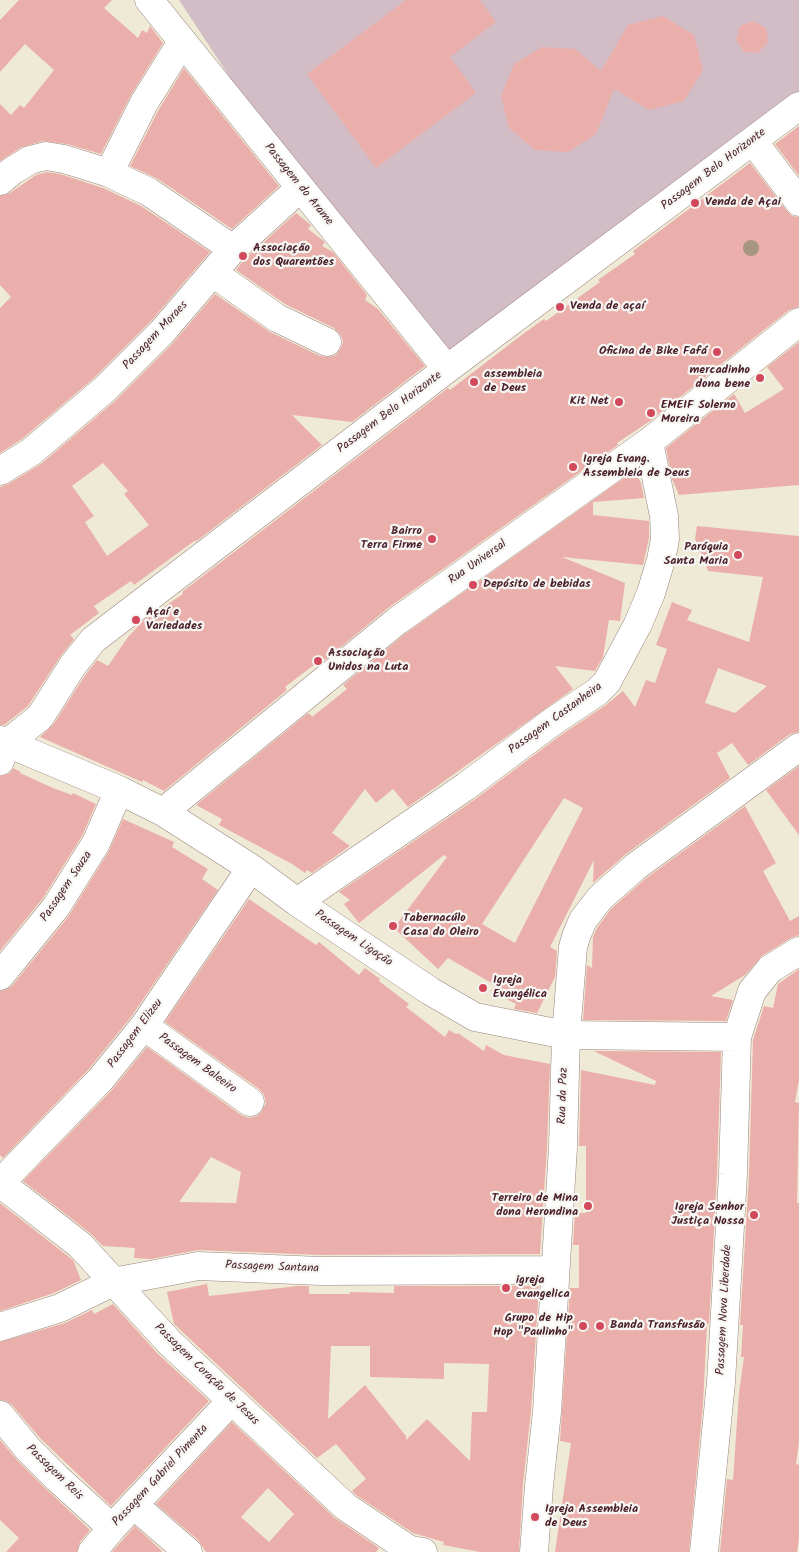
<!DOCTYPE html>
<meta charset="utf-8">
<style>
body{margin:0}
canvas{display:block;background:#efead5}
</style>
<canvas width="799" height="1552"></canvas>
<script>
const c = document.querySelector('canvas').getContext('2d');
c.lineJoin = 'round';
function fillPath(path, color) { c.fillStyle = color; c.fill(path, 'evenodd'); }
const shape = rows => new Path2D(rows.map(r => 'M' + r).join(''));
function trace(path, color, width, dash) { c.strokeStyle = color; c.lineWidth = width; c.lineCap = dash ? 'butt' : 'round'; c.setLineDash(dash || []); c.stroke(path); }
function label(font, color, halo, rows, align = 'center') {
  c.font = font + ' Kalam,sans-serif'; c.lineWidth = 4.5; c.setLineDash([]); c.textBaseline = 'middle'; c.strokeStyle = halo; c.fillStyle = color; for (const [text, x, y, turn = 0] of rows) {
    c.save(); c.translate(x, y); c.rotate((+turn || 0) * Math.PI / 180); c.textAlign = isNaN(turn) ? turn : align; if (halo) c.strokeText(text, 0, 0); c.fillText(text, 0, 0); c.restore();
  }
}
const industrial = shape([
 [179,0,799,0,799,94,449,369,268,135]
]);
const building = shape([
 [19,0,112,0,104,8,138,38,142,30,147,33,150,26,163,43,131,95,101,154,67,144,43,141,22,147,0,161,0,104,11,115,20,105,24,108,54,70,25,44,0,72,0,20],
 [406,0,480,0,496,22,450,57,476,93,376,168,307,74],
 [663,16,694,35,703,70,684,101,649,110,614,89,596,134,568,152,535,150,509,128,501,96,514,64,542,47,575,49,601,71,628,25],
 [753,21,766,28,768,42,758,53,744,52,736,40,740,26],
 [184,68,279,186,232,229,158,179,130,166,158,111],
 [799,126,799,176,775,144],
 [750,163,787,211,792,216,799,217,799,307,789,310,650,421,617,443,618,445,388,608,325,660,323,658,285,687,287,690,164,791,143,780,142,782,40,737,53,725,86,674,97,660,108,666,128,637,143,621,183,594,182,592,448,388,450,390,523,334,544,319,546,321,600,282,598,280,635,254,633,251],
 [47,172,60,174,103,188,141,206,210,252,151,321,94,378,22,439,0,453,0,308,11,297,0,285,0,196,10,193,36,175],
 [296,213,311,225,308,229,325,242,322,246,333,252,367,295,365,300,378,309,425,366,352,422,292,415,322,445,194,543,197,539,134,585,131,581,94,606,99,613,70,635,74,639,60,657,28,706,4,725,0,725,0,487,8,484,41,464,115,401,173,343,215,294,270,332,320,356,329,357,336,355,341,348,343,341,340,334,334,328,285,304,236,270,244,260],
 [103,463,128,491,124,494,149,525,107,556,85,522,94,516,72,486],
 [799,342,799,485,679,495,672,479,666,448,734,394,745,413,784,389,767,367],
 [634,471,641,483,644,498,593,502,593,515,649,521,649,538,643,565,562,557,625,583,620,621,609,620,603,657,595,671,555,666,573,689,408,807,393,789,376,803,365,789,332,833,350,846,312,873,307,870,305,873,292,864,219,825,222,819,196,805,307,714,310,714,312,717,347,689,343,685,406,633],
 [697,526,799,536,799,732,790,734,748,765,732,743,717,753,730,778,626,854,593,883,594,860,550,947,557,951,555,977,537,1013,514,1009,516,1004,491,991,495,985,448,958,438,969,394,928,447,857,444,855,359,923,344,904,350,900,339,892,474,800,561,735,606,705,623,691,635,707,646,680,655,683,667,649,656,645,672,602,692,610,687,620,749,642,763,577,708,571,695,539],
 [718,668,767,686,735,713,705,703],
 [564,798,583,808,515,943,482,924],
 [799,766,799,835,766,790],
 [13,768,21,772,20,773,53,788,72,795,73,793,96,804,82,836,43,898,0,951,0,776,10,773],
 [745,806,776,863,763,871,790,921,799,916,799,935,791,938,762,956,745,975,711,996,733,1000,726,1021,583,1020,587,965,592,968,593,937,597,928,611,909,645,879],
 [123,819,174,842,172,847,208,869,202,879,218,890,131,1017,88,1070,3,1158,0,1155,0,991,6,990,12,986,68,917,109,851],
 [249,899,316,945,319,942,359,975,365,968,380,979,379,981,409,1004,406,1007,445,1037,449,1030,456,1034,458,1033,484,1051,486,1045,504,1055,550,1064,547,1146,540,1254,321,1255,198,1250,151,1259,134,1258,135,1248,103,1246,90,1233,23,1181,111,1091,147,1047,241,1115,249,1118,257,1116,262,1111,266,1103,264,1095,259,1089,165,1022],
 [211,1157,241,1172,236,1203,179,1202],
 [799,969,799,1080,795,1102,799,1103,797,1203,799,1203,799,1442,796,1464,799,1465,799,1539,797,1552,720,1552,727,1479,733,1480,739,1393,744,1357,741,1357,743,1325,740,1325,749,1175,753,1040,764,1006,773,1008,778,984],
 [594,1051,721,1052,717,1173,709,1324,707,1324,703,1404,689,1552,555,1552,571,1443,560,1441,570,1288,579,1288,579,1245,573,1245,575,1213,586,1213,586,1146,579,1146,581,1070,655,1085,656,1081],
 [0,1203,69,1257,73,1260,81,1280,54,1293,0,1311],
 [207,1284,209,1296,298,1286,309,1286,309,1294,350,1294,350,1292,394,1293,394,1286,539,1286,531,1411,523,1484,519,1552,480,1552,443,1545,444,1542,413,1533,356,1495,352,1491,366,1479,336,1444,317,1458,174,1324,167,1292],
 [331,1346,370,1346,370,1377,444,1379,444,1363,489,1364,487,1412,472,1412,470,1461,427,1419,406,1440,406,1436,365,1385,328,1419],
 [113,1304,158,1354,209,1401,111,1506,40,1438,12,1405,6,1401,0,1400,0,1342,65,1323,92,1310,94,1314],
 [232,1422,335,1518,379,1548,376,1552,206,1552,198,1540,156,1504],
 [268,1488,294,1514,269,1542,241,1517],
 [0,1440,17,1460,46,1489,90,1530,80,1542,77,1552,6,1552,19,1538,0,1520],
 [135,1526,162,1551,161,1552,112,1552]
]);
const minor = shape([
 [149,0,447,369],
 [753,141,799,202],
 [109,173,144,103,182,42],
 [0,181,12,171,30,160,46,156,64,159,109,173,149,192,233,249],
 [213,273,277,318,327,342],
 [0,471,31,452,105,389,162,332,233,249,300,188],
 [0,740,119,790,163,812,251,868,297,902,430,991,475,1017,566,1035,737,1037],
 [0,761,6,744,40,717,73,665,93,640,447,369,799,106],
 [163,812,397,621,649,442,799,322],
 [297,902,465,787,552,722,597,692,607,682,638,624,651,593,661,560,665,539,664,516,649,442],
 [0,976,56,907,96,843,119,790],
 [144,1026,250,1102],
 [0,1183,80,1245,170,1343,346,1507,410,1550,423,1552],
 [0,1183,100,1080,144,1026,251,868],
 [0,1327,60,1308,113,1282,198,1266,321,1271,555,1270],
 [0,1415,28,1449,57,1478,112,1528],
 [134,1505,188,1552],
 [92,1552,112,1528,231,1401],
 [534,1552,539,1486,547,1412,563,1147,566,1035,573,947,577,934,583,920,600,898,635,867,799,747],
 [704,1552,721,1382,733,1174,737,1037,752,991,770,969,799,951]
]);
const trees = [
 [751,248]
];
const markers = [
 [695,203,5,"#d1495b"],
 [243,256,5,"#d1495b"],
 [560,307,5,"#d1495b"],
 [717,352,5,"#d1495b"],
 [760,378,5,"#d1495b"],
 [474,382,5,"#d1495b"],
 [619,402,5,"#d1495b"],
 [651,413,5,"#d1495b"],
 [573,467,5,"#d1495b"],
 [432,539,5,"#d1495b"],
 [738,555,5,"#d1495b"],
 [473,585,5,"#d1495b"],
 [136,620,5,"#d1495b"],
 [318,661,5,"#d1495b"],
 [393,926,5,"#d1495b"],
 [483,988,5,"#d1495b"],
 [588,1206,5,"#d1495b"],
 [754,1215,5,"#d1495b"],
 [506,1288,5,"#d1495b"],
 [583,1326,5,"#d1495b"],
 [600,1326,5,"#d1495b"],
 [535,1517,5,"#d1495b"]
];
const streetNames = [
 ["Passagem Belo Horizonte",714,170,-37],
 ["Passagem do Arame",298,185,51],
 ["Passagem Moraes",156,336,-47],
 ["Passagem Belo Horizonte",390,413,-37],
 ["Rua Universal",478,563,-35],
 ["Passagem Castanheira",556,719,-36],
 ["Passagem Souza",67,887,-56],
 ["Passagem Ligação",353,939,34],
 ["Passagem Elizeu",136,1034,-53],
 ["Passagem Baleeiro",197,1064,36],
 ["Rua da Paz",564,1096,-88],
 ["Passagem Santana",272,1268,2],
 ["Passagem Nova Liberdade",725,1310,-87],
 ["Passagem Coração de Jesus",206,1375,44],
 ["Passagem Reis",54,1473,44],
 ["Passagem Gabriel Pimenta",161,1476,-47]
];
const poiNames = [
 ["Venda de Açai",705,203],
 ["Associação",253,249],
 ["dos Quarentões",253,263],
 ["Venda de açaí",570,307],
 ["Oficina de Bike Fafá",707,352,"right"],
 ["mercadinho",750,371,"right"],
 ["dona bene",750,385,"right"],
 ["assembleia",484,375],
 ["de Deus",484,389],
 ["Kit Net",609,402,"right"],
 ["EMEIF Solerno",661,406],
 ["Moreira",661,420],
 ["Igreja Evang.",583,460],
 ["Assembleia de Deus",583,474],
 ["Bairro",422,532,"right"],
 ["Terra Firme",422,546,"right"],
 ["Paróquia",728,548,"right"],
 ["Santa Maria",728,562,"right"],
 ["Depósito de bebidas",483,585],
 ["Açaí e",146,613],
 ["Variedades",146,627],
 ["Associação",328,654],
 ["Unidos na Luta",328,668],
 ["Tabernacúlo",403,919],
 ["Casa do Oleiro",403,933],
 ["Igreja",493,981],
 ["Evangélica",493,995],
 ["Terreiro de Mina",578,1199,"right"],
 ["dona Herondina",578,1213,"right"],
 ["Igreja Senhor",744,1208,"right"],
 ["Justiça Nossa",744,1222,"right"],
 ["igreja",516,1281],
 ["evangelica",516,1295],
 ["Grupo de Hip",573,1319,"right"],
 ["Hop \"Paulinho\"",573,1333,"right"],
 ["Banda Transfusão",610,1326],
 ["Igreja Assembleia",545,1510],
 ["de Deus",545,1524]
];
fillPath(industrial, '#d2bdc7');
fillPath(building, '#ebafab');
trace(minor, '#9c8480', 29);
trace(minor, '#fff', 28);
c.fillStyle = '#a69581';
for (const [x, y] of trees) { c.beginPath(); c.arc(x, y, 8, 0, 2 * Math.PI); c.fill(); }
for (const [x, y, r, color] of markers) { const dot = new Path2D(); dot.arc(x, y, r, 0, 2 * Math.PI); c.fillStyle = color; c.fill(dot); trace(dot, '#f6f6f2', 2); }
label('12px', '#4a1f2b', '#f6f6f2', streetNames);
label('bold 12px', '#4a1f2b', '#f6f6f2', poiNames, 'left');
</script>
